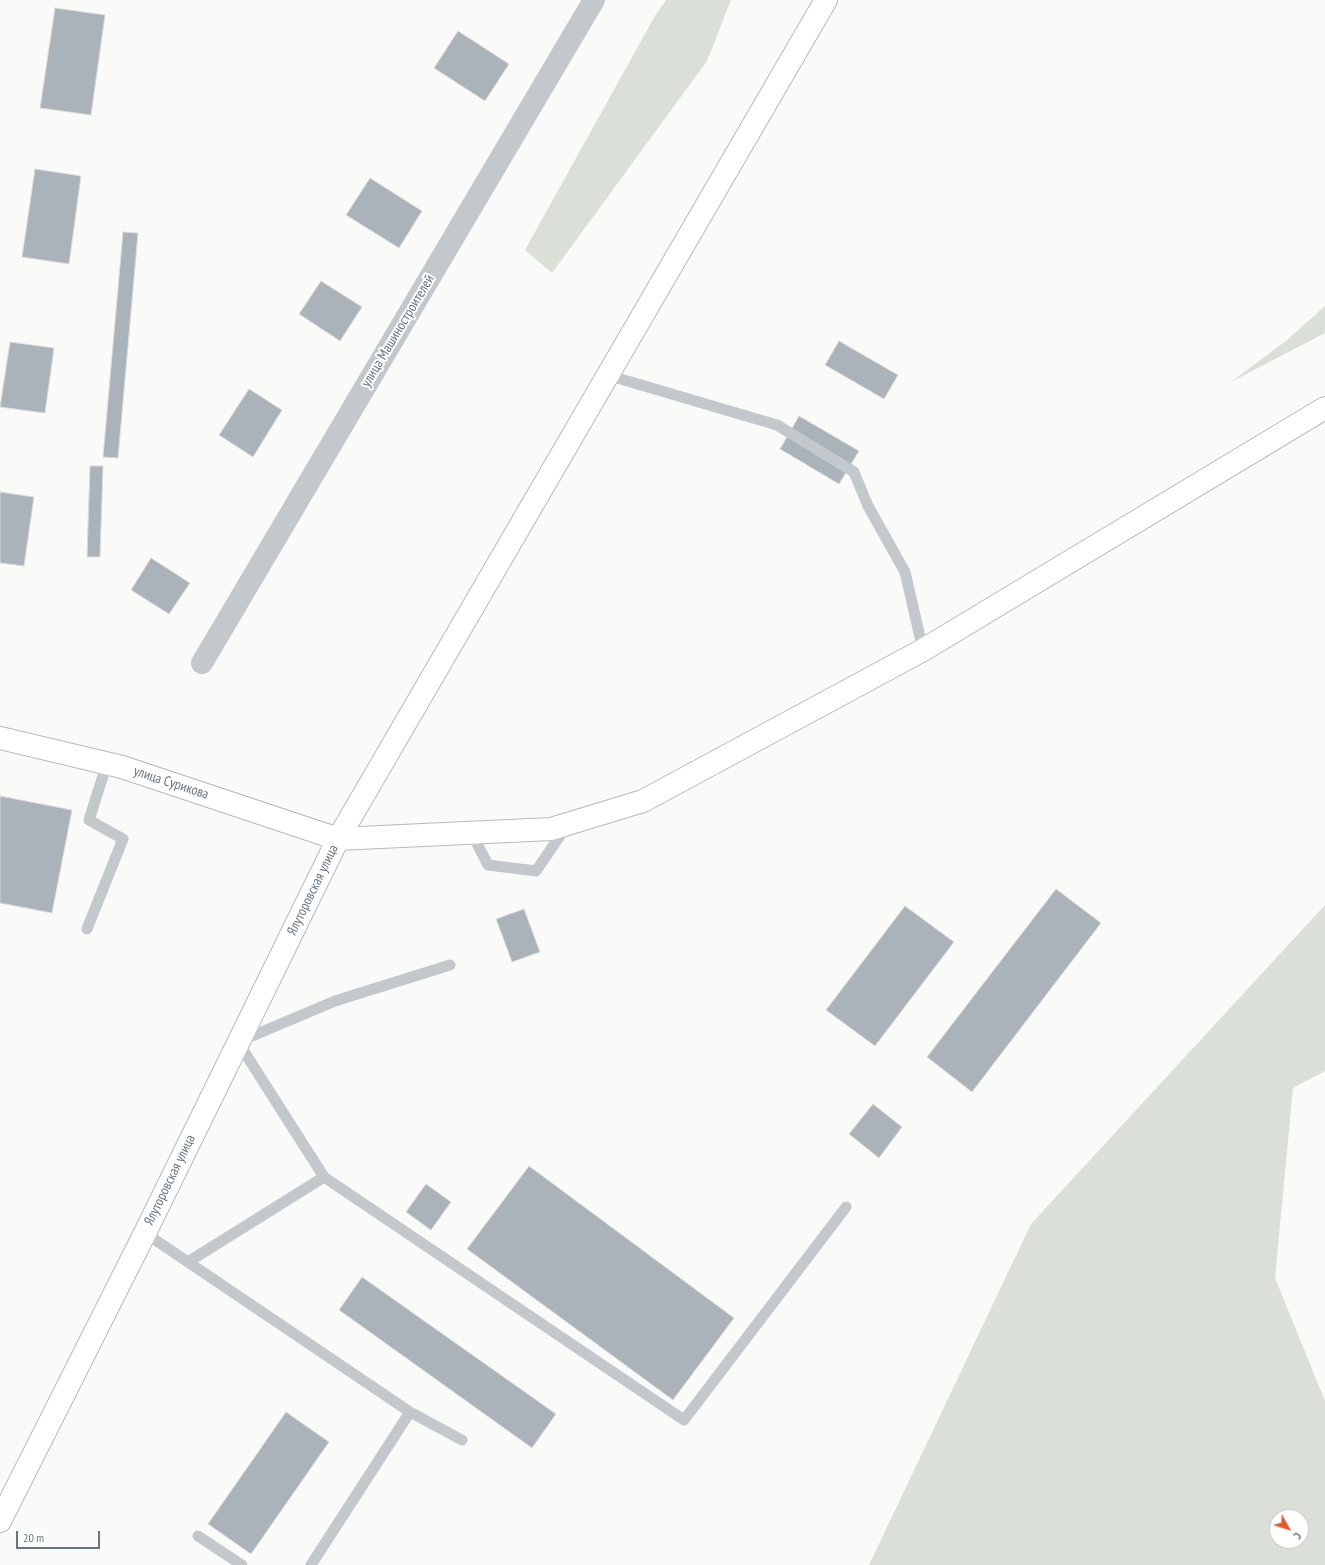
<!DOCTYPE html>
<meta charset="utf-8">
<style>
body{margin:0}
#map{position:relative;width:1325px;height:1565px;overflow:hidden;background:#fafaf8;font-family:"PT Sans Narrow",sans-serif}
canvas{display:block}
.north{position:absolute;left:1269px;top:1509px;width:40px;height:40px;box-sizing:border-box;background:#fff;border:1px solid #c1c8cd;border-radius:50%;rotate:129deg;font-size:11px;font-weight:700;line-height:16px;text-align:center;color:#657683}
.north::after{content:'';display:block;margin:auto;width:14px;height:18px;background:#e4572e;clip-path:polygon(50% 0,100% 100%,50% 72%,0 100%)}
.scale{position:absolute;left:16px;top:1531px;width:84px;height:18px;box-sizing:border-box;border:2px solid #657683;border-top:0;padding-left:5px;font-size:12px;line-height:14px;white-space:nowrap;color:#657683;-webkit-text-stroke:3px #fff;paint-order:stroke}
</style>
<div id="map">
<canvas width="1325" height="1565"></canvas>
<div class="north">С</div>
<div class="scale">20 m</div>
</div>
<script>
const c = document.querySelector('canvas').getContext('2d');
c.lineJoin = 'round';
function fillPath(path, color) { c.fillStyle = color; c.fill(path, 'evenodd'); }
const shape = rows => new Path2D(rows.map(r => 'M' + r).join(''));
function trace(path, color, width, dash) { c.strokeStyle = color; c.lineWidth = width; c.lineCap = dash ? 'butt' : 'round'; c.setLineDash(dash || []); c.stroke(path); }
function label(font, color, halo, rows, align = 'center') {
  c.font = font + ' "PT Sans Narrow",sans-serif'; c.lineWidth = 4; c.setLineDash([]); c.textBaseline = 'middle'; c.strokeStyle = halo; c.fillStyle = color; for (const [text, x, y, turn = 0] of rows) {
    c.save(); c.translate(x, y); c.rotate((+turn || 0) * Math.PI / 180); c.textAlign = isNaN(turn) ? turn : align; if (halo) c.strokeText(text, 0, 0); c.fillText(text, 0, 0); c.restore();
  }
}
const green = shape([
 [666,0,731,0,707,61,552,273,525,250,656,14],
 [1325,306,1325,333,1231,382,1287,340],
 [1325,905,1325,1071,1293,1088,1275,1278,1325,1401,1325,1565,869,1565,1031,1224],
 [1277,1517,1301,1517,1301,1541,1277,1541]
]);
const building = shape([
 [55,8,105,15,91,115,40,108,55,8],
 [458,31,509,64,485,101,434,68,458,31],
 [35,169,81,176,69,264,22,257,35,169],
 [370,178,422,211,399,248,346,215,370,178],
 [123,232,138,233,118,458,103,457,123,232],
 [321,281,362,307,340,341,299,314,321,281],
 [839,341,898,375,884,399,825,365,839,341],
 [10,342,54,348,45,413,0,407,10,342],
 [249,389,282,410,253,457,219,435,249,389],
 [799,416,859,451,839,484,780,449,799,416],
 [90,466,103,466,100,557,87,557,90,466],
 [0,492,34,497,24,566,0,563,0,492],
 [151,558,190,583,169,614,131,590,151,558],
 [0,796,72,810,52,913,0,903,0,796],
 [1056,889,1101,923,972,1092,927,1057,1056,889],
 [905,906,954,942,875,1046,826,1010,905,906],
 [524,909,540,952,512,962,496,919,524,909],
 [873,1104,902,1127,879,1158,849,1134,873,1104],
 [529,1166,734,1318,673,1400,467,1249,529,1166],
 [426,1184,451,1202,431,1230,406,1212,426,1184],
 [362,1277,556,1414,532,1448,339,1310,362,1277],
 [286,1412,329,1442,251,1554,208,1524,286,1412]
]);
const lane = shape([
 [607,375,777,425,854,472,868,506,905,572,923,650],
 [471,832,488,865,536,871,566,827],
 [87,929,123,839,89,820,107,763],
 [324,1177,238,1042,335,1001,450,965],
 [145,1233,410,1412,311,1565],
 [188,1262,324,1177,684,1420,846,1207],
 [410,1412,462,1440],
 [198,1536,242,1565]
]);
const street = shape([
 [202,663,594,0]
]);
const secondary = shape([
 [0,738,122,767,338,839,826,0]
]);
const primary = shape([
 [0,1521,145,1233,338,839,551,829,643,801,923,650,1325,408]
]);
const streetNames = [
 ["улица Машиностроителей",398,331,-59],
 ["улица Сурикова",171,783,18],
 ["Ялуторовская улица",313,890,-64],
 ["Ялуторовская улица",170,1180,-64]
];
fillPath(green, '#dadfd7');
fillPath(building, '#aab3b9');
trace(building, '#dcdcda', 1);
trace(secondary, '#b3babf', 24);
trace(primary, '#b5babe', 24);
trace(lane, '#c3c8cc', 11);
trace(street, '#c3c8cc', 22);
trace(secondary, '#fff', 22);
trace(primary, '#fff', 22);
label('14px', '#657683', '#fff', streetNames);
</script>
